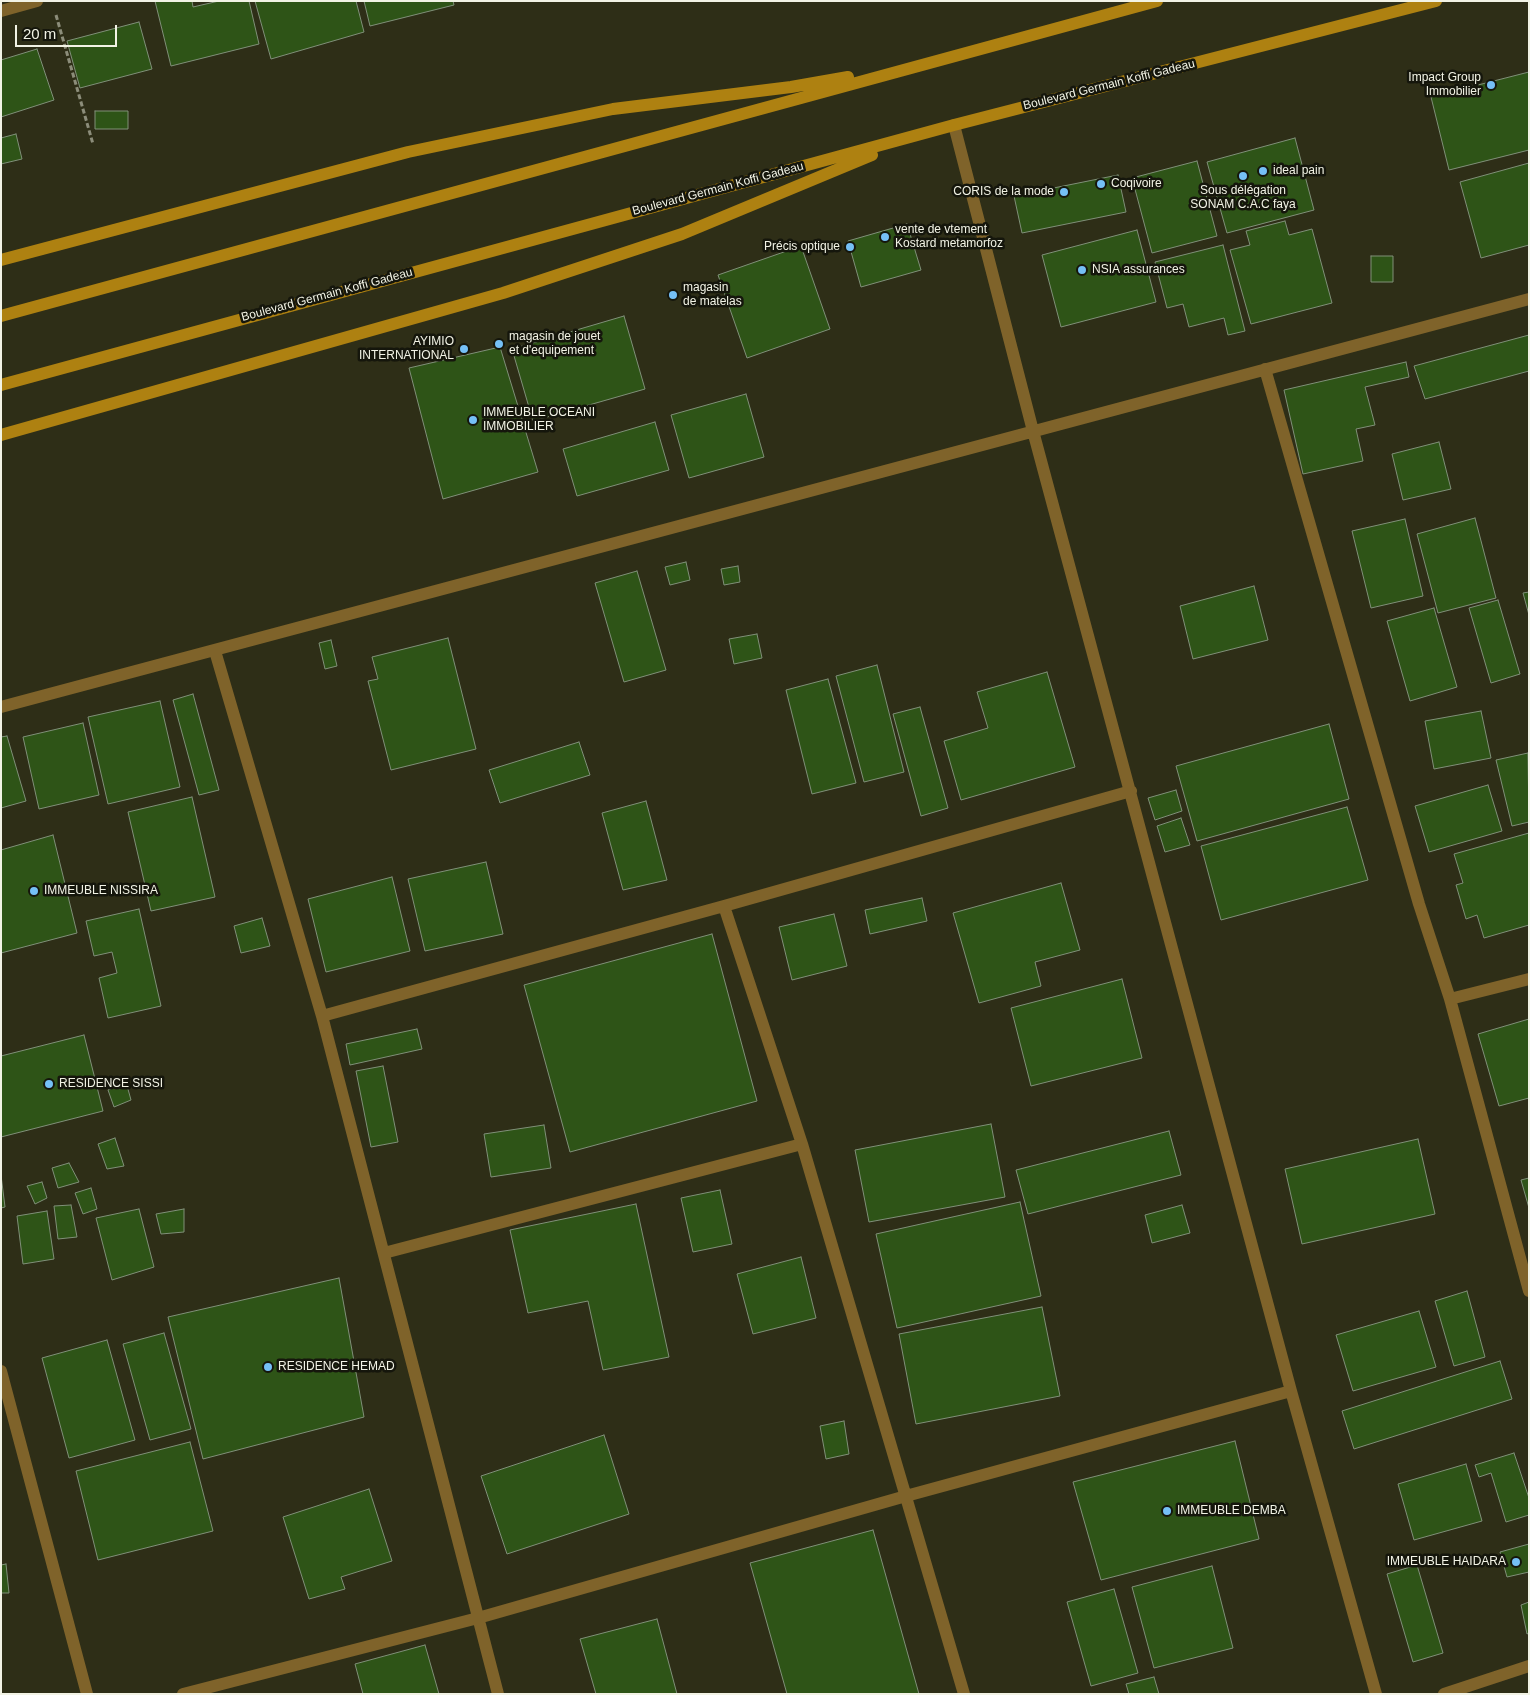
<!DOCTYPE html>
<meta charset="utf-8">
<style>
body{margin:0}
#map{position:relative;width:1530px;height:1695px;overflow:hidden;background:#2e2e17;font-family:Helvetica,sans-serif}
canvas{display:block}
.frame{position:absolute;inset:0;border:2px solid #f2f3e5;pointer-events:none}
.scale{position:absolute;left:15px;top:25px;width:102px;height:22px;box-sizing:border-box;border:2px solid #f2f3e5;border-top:0;padding-left:6px;font-size:15px;line-height:18px;white-space:nowrap;color:#f2f3e5;-webkit-text-stroke:4px #15160c;paint-order:stroke}
</style>
<div id="map">
<canvas width="1530" height="1695"></canvas>
<div class="frame"></div>
<div class="scale">20 m</div>
</div>
<script>
const c = document.querySelector('canvas').getContext('2d');
c.lineJoin = 'round';
function fillPath(path, color) { c.fillStyle = color; c.fill(path, 'evenodd'); }
const shape = rows => new Path2D(rows.map(r => 'M' + r).join(''));
function trace(path, color, width, dash) { c.strokeStyle = color; c.lineWidth = width; c.lineCap = dash ? 'butt' : 'round'; c.setLineDash(dash || []); c.stroke(path); }
function label(font, color, halo, rows, align = 'center') {
  c.font = font + ' Helvetica,sans-serif'; c.lineWidth = 5; c.setLineDash([]); c.textBaseline = 'middle'; c.strokeStyle = halo; c.fillStyle = color; for (const [text, x, y, turn = 0] of rows) {
    c.save(); c.translate(x, y); c.rotate((+turn || 0) * Math.PI / 180); c.textAlign = isNaN(turn) ? turn : align; if (halo) c.strokeText(text, 0, 0); c.fillText(text, 0, 0); c.restore();
  }
}
const building = shape([
 [155,1,192,1,193,7,219,1,249,1,259,44,171,66,155,1],
 [255,1,356,1,364,32,271,59,255,1],
 [364,1,453,1,454,5,370,26,364,1],
 [139,22,152,69,80,88,67,41,139,22],
 [37,49,54,100,1,117,1,60,37,49],
 [1529,72,1529,150,1449,170,1431,97,1529,72],
 [95,111,128,111,128,129,95,129,95,111],
 [16,134,22,159,1,164,1,138,16,134],
 [1295,138,1314,210,1227,233,1207,162,1295,138],
 [1197,161,1217,236,1152,253,1132,178,1197,161],
 [1529,163,1529,245,1481,258,1460,182,1529,163],
 [1118,175,1126,212,1022,233,1014,196,1118,175],
 [1285,221,1289,235,1312,229,1332,303,1251,324,1230,250,1250,245,1246,231,1285,221],
 [907,224,921,270,861,287,848,241,907,224],
 [1137,230,1156,302,1061,327,1042,255,1137,230],
 [1223,245,1245,331,1228,335,1224,318,1189,327,1183,304,1167,308,1155,262,1223,245],
 [801,246,830,329,747,358,718,275,801,246],
 [1371,256,1393,256,1393,282,1371,282,1371,256],
 [624,316,645,389,533,421,512,349,624,316],
 [1529,335,1529,371,1425,399,1414,366,1529,335],
 [500,347,538,472,443,499,409,368,500,347],
 [1406,362,1409,377,1365,387,1375,425,1356,429,1363,461,1303,474,1284,390,1406,362],
 [746,394,764,457,689,478,671,415,746,394],
 [655,422,669,470,577,496,563,449,655,422],
 [1439,442,1451,489,1403,500,1392,454,1439,442],
 [1475,518,1496,598,1438,613,1417,534,1475,518],
 [1405,519,1423,596,1371,608,1352,531,1405,519],
 [686,562,690,580,670,585,665,567,686,562],
 [738,566,740,582,724,585,721,569,738,566],
 [637,571,666,670,624,682,595,583,637,571],
 [1254,586,1268,640,1193,659,1180,606,1254,586],
 [1529,592,1529,615,1523,593,1529,592],
 [1498,600,1520,674,1491,683,1469,608,1498,600],
 [1434,608,1457,687,1410,701,1387,621,1434,608],
 [757,634,762,658,734,664,729,639,757,634],
 [448,638,476,749,391,770,368,681,378,679,372,657,448,638],
 [331,640,337,666,325,669,319,643,331,640],
 [877,665,904,772,864,782,836,676,877,665],
 [1047,672,1075,767,961,800,944,741,988,728,977,692,1047,672],
 [828,679,856,783,812,794,786,690,828,679],
 [193,694,219,790,199,795,173,700,193,694],
 [160,701,180,787,108,804,88,717,160,701],
 [920,707,948,808,921,816,893,714,920,707],
 [1481,711,1491,758,1434,769,1425,721,1481,711],
 [83,723,99,795,39,809,23,737,83,723],
 [1329,724,1349,799,1197,841,1176,766,1329,724],
 [7,736,26,801,1,808,1,737,7,736],
 [579,742,590,775,500,803,489,770,579,742],
 [1528,753,1529,822,1512,826,1496,760,1528,753],
 [1488,785,1502,831,1429,852,1415,806,1488,785],
 [1176,790,1182,811,1155,820,1148,798,1176,790],
 [192,797,215,897,151,911,128,812,192,797],
 [646,801,667,880,623,890,602,813,646,801],
 [1347,807,1368,880,1221,920,1201,846,1347,807],
 [1181,818,1190,845,1165,852,1157,826,1181,818],
 [1529,833,1529,925,1484,938,1477,915,1466,919,1456,885,1463,883,1454,854,1529,833],
 [53,835,77,933,1,953,1,850,53,835],
 [486,862,503,934,425,951,408,879,486,862],
 [392,877,410,951,326,972,308,899,392,877],
 [1061,883,1080,950,1035,962,1041,986,979,1003,953,913,1061,883],
 [922,898,927,921,870,934,865,910,922,898],
 [139,909,161,1006,108,1018,99,978,117,973,112,952,94,956,86,921,139,909],
 [834,914,847,966,792,980,779,927,834,914],
 [262,918,270,946,241,953,234,926,262,918],
 [712,934,757,1101,570,1152,524,985,712,934],
 [1122,979,1142,1058,1031,1086,1011,1008,1122,979],
 [1529,1019,1529,1098,1499,1106,1478,1034,1529,1019],
 [417,1029,422,1049,350,1065,346,1044,417,1029],
 [84,1035,103,1111,1,1137,1,1056,84,1035],
 [383,1066,398,1142,371,1147,356,1071,383,1066],
 [126,1082,131,1100,114,1107,108,1090,126,1082],
 [991,1124,1005,1197,869,1222,855,1150,991,1124],
 [544,1125,551,1168,491,1177,484,1134,544,1125],
 [1169,1131,1181,1175,1028,1214,1016,1170,1169,1131],
 [115,1138,124,1166,107,1169,98,1144,115,1138],
 [1418,1139,1435,1214,1302,1244,1285,1169,1418,1139],
 [69,1163,79,1182,58,1188,52,1168,69,1163],
 [1,1175,5,1207,1,1208,1,1175],
 [1529,1178,1529,1208,1521,1180,1529,1178],
 [42,1182,47,1198,35,1204,27,1186,42,1182],
 [91,1188,97,1209,83,1214,75,1193,91,1188],
 [720,1190,732,1244,693,1252,681,1198,720,1190],
 [1020,1202,1041,1296,897,1328,876,1234,1020,1202],
 [636,1204,669,1357,603,1370,588,1301,528,1313,510,1230,636,1204],
 [71,1205,77,1237,58,1239,54,1206,71,1205],
 [1182,1205,1190,1233,1152,1243,1145,1215,1182,1205],
 [139,1209,154,1267,112,1280,96,1218,139,1209],
 [184,1209,184,1232,161,1234,156,1214,184,1209],
 [47,1211,54,1259,23,1264,17,1216,47,1211],
 [801,1257,816,1318,753,1334,737,1274,801,1257],
 [339,1278,364,1417,203,1459,168,1317,339,1278],
 [1467,1291,1485,1357,1454,1366,1435,1301,1467,1291],
 [1042,1307,1060,1396,916,1424,899,1334,1042,1307],
 [1419,1311,1436,1367,1353,1391,1336,1335,1419,1311],
 [164,1333,191,1429,150,1440,123,1344,164,1333],
 [107,1340,135,1440,69,1458,42,1358,107,1340],
 [1500,1361,1512,1399,1354,1449,1342,1411,1500,1361],
 [844,1421,849,1454,826,1459,820,1426,844,1421],
 [604,1435,629,1514,507,1554,481,1476,604,1435],
 [1235,1441,1259,1539,1101,1580,1073,1482,1235,1441],
 [190,1442,213,1531,98,1560,76,1471,190,1442],
 [1514,1453,1529,1498,1529,1515,1506,1522,1491,1473,1479,1477,1475,1465,1514,1453],
 [1466,1464,1482,1521,1414,1540,1398,1484,1466,1464],
 [369,1489,392,1561,341,1577,345,1589,309,1599,283,1517,369,1489],
 [873,1530,919,1694,787,1694,750,1563,873,1530],
 [1529,1544,1529,1572,1507,1577,1500,1552,1529,1544],
 [6,1564,9,1593,1,1593,1,1565,6,1564],
 [1417,1565,1443,1653,1413,1662,1387,1574,1417,1565],
 [1212,1566,1233,1648,1154,1668,1132,1587,1212,1566],
 [1114,1589,1138,1673,1091,1686,1067,1602,1114,1589],
 [1529,1602,1529,1633,1527,1634,1521,1605,1529,1602],
 [657,1619,677,1694,596,1694,580,1639,657,1619],
 [425,1645,439,1694,363,1694,355,1664,425,1645],
 [1154,1677,1159,1694,1129,1694,1126,1684,1154,1677]
]);
const path = shape([
 [56,15,93,144]
]);
const street = shape([
 [1,11,37,1],
 [954,125,1033,431,1291,1391,1376,1694],
 [1265,369,1419,904,1450,999,1529,1291],
 [215,651,322,1016,498,1694],
 [1,707,1529,299],
 [724,906,802,1144,964,1694],
 [1450,999,1529,979],
 [322,1016,724,906,1131,791],
 [384,1253,802,1144],
 [1,1371,87,1694],
 [183,1694,478,1618,906,1496,1291,1391],
 [1444,1694,1529,1666]
]);
const secondary = shape([
 [1,260,408,152,613,109,791,87,848,77],
 [1,316,1157,1],
 [1,385,954,125,1436,1],
 [1,435,503,293,682,234,872,155]
]);
const markers = [
 [1491,85,5,"#75c0f6"],
 [1263,171,5,"#75c0f6"],
 [1243,176,5,"#75c0f6"],
 [1101,184,5,"#75c0f6"],
 [1064,192,5,"#75c0f6"],
 [885,237,5,"#75c0f6"],
 [850,247,5,"#75c0f6"],
 [1082,270,5,"#75c0f6"],
 [673,295,5,"#75c0f6"],
 [499,344,5,"#75c0f6"],
 [464,349,5,"#75c0f6"],
 [473,420,5,"#75c0f6"],
 [34,891,5,"#75c0f6"],
 [49,1084,5,"#75c0f6"],
 [268,1367,5,"#75c0f6"],
 [1167,1511,5,"#75c0f6"],
 [1516,1562,5,"#75c0f6"]
];
const poiNames = [
 ["Impact Group",1481,78,"right"],
 ["Immobilier",1481,92,"right"],
 ["ideal pain",1273,171],
 ["Coqivoire",1111,184],
 ["Sous délégation",1243,191,"center"],
 ["SONAM C.A.C faya",1243,205,"center"],
 ["CORIS de la mode",1054,192,"right"],
 ["vente de vtement",895,230],
 ["Kostard metamorfoz",895,244],
 ["Précis optique",840,247,"right"],
 ["NSIA assurances",1092,270],
 ["magasin",683,288],
 ["de matelas",683,302],
 ["magasin de jouet",509,337],
 ["et d'equipement",509,351],
 ["AYIMIO",454,342,"right"],
 ["INTERNATIONAL",454,356,"right"],
 ["IMMEUBLE OCEANI",483,413],
 ["IMMOBILIER",483,427],
 ["IMMEUBLE NISSIRA",44,891],
 ["RESIDENCE SISSI",59,1084],
 ["RESIDENCE HEMAD",278,1367],
 ["IMMEUBLE DEMBA",1177,1511],
 ["IMMEUBLE HAIDARA",1506,1562,"right"]
];
const streetNames = [
 ["Boulevard Germain Koffi Gadeau",1109,85,-14],
 ["Boulevard Germain Koffi Gadeau",718,189,-15],
 ["Boulevard Germain Koffi Gadeau",327,295,-15]
];
fillPath(building, '#2e5417');
trace(building, '#809079', 1);
trace(path, '#8c8d7a', 3, [5, 2.5]);
trace(street, '#7f632a', 12);
trace(secondary, '#ae8111', 12);
for (const [x, y, r, color] of markers) { const dot = new Path2D(); dot.arc(x, y, r, 0, 2 * Math.PI); c.fillStyle = color; c.fill(dot); trace(dot, '#15160c', 2); }
label('12px', '#f2f3e5', '#15160c', poiNames, 'left');
label('12px', '#f2f3e5', '#15160c', streetNames);
</script>
